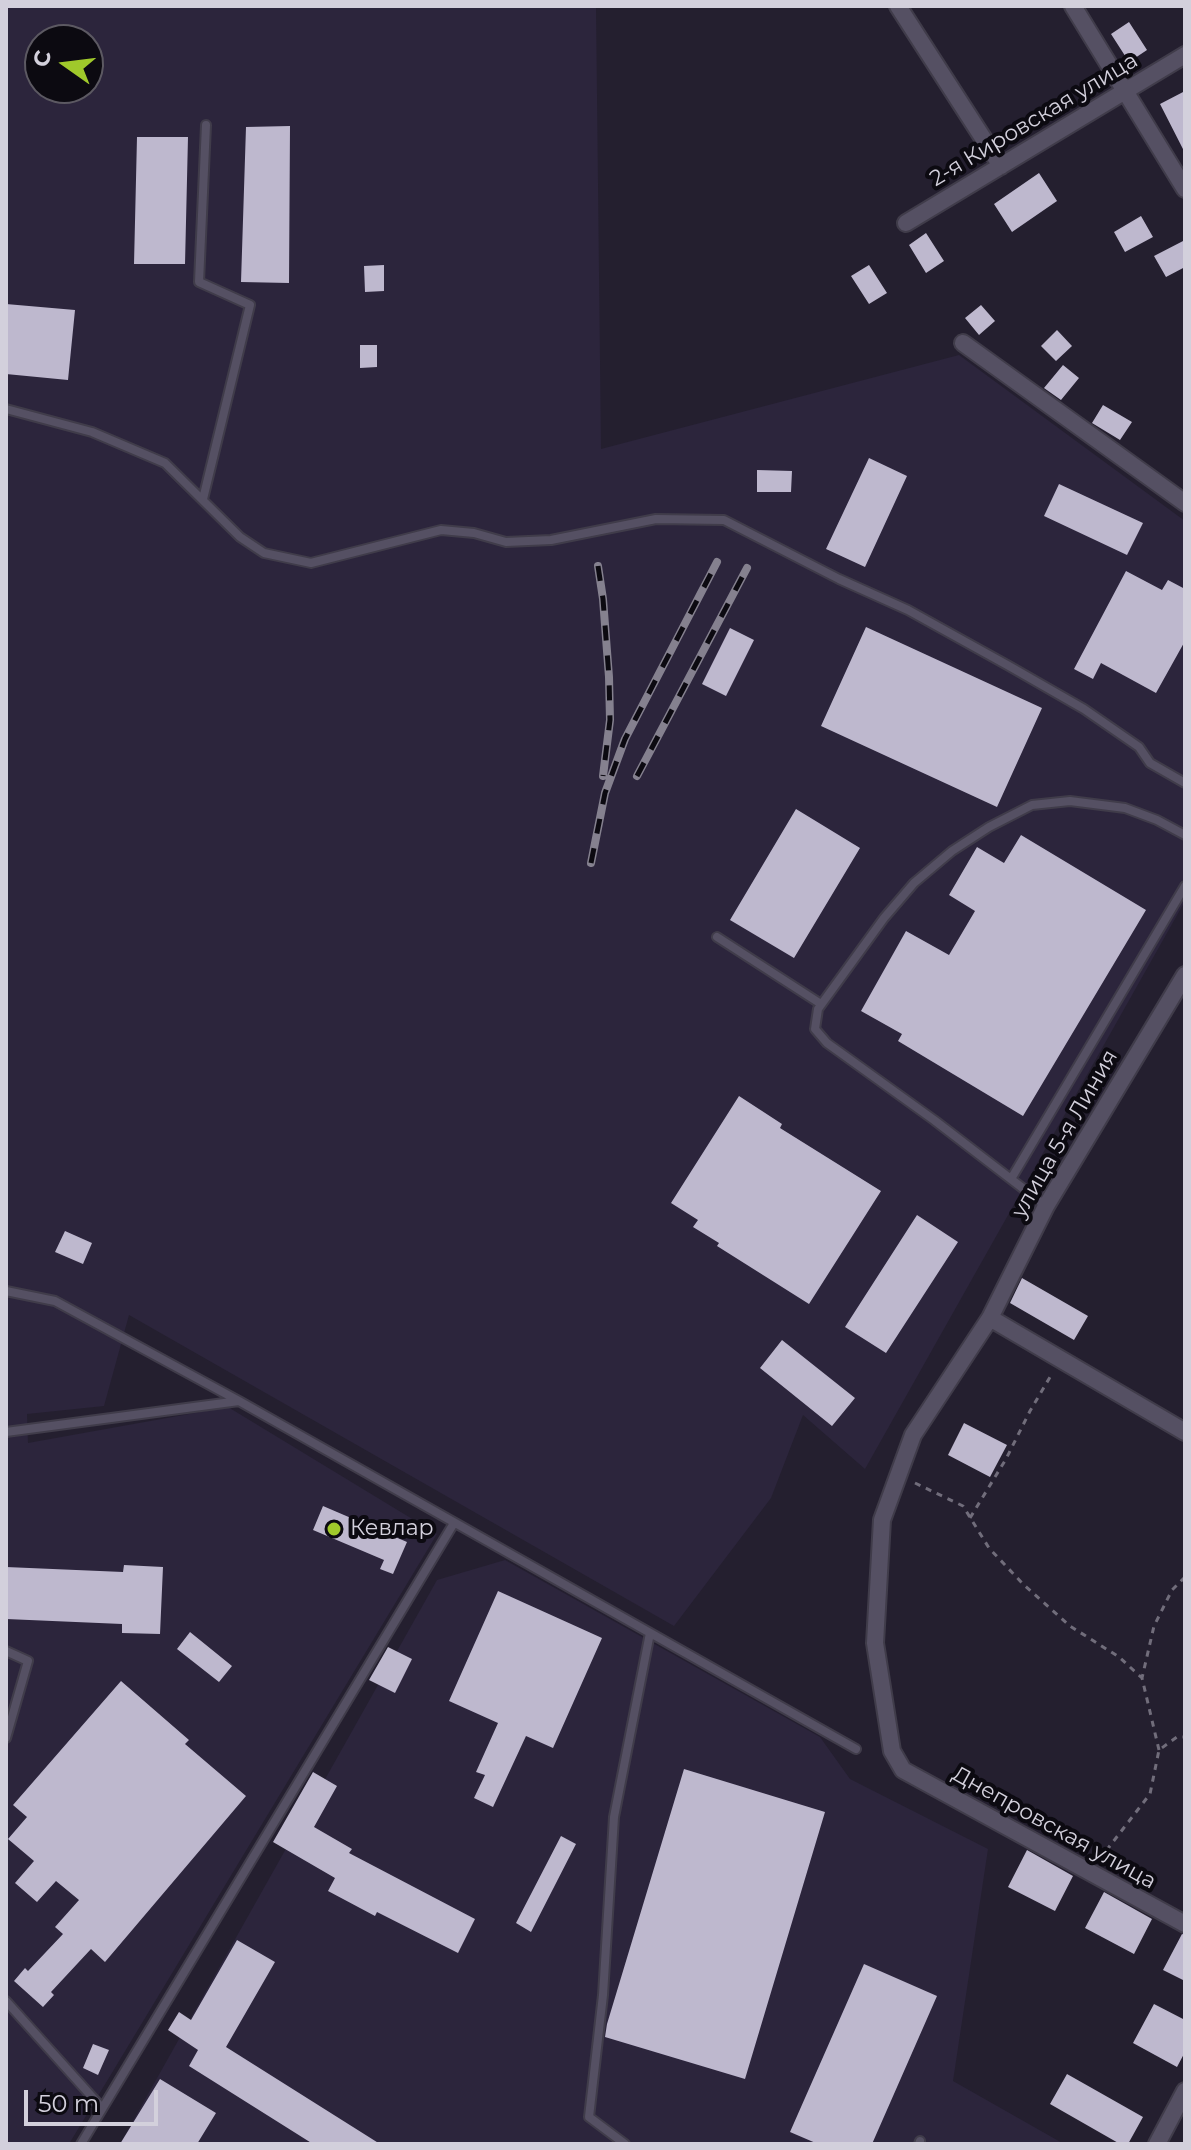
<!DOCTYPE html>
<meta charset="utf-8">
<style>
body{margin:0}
#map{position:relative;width:1191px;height:2150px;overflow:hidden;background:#241f2f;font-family:Montserrat,sans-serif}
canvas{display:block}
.frame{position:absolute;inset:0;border:8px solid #d3d0dc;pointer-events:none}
.north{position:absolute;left:24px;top:24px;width:80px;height:80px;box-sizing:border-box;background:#0c0a11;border:2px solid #5c5962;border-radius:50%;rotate:284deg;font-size:22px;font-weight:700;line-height:32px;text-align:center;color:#d3d0dc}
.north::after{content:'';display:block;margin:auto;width:28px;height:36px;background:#a0c92b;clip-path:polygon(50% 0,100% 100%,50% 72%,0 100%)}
.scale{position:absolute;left:24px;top:2090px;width:134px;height:36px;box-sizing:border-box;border:4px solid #d3d0dc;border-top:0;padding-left:10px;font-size:24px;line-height:28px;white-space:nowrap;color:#d3d0dc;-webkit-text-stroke:6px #0c0a11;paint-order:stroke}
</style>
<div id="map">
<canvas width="1191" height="2150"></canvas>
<div class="frame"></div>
<div class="north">С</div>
<div class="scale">50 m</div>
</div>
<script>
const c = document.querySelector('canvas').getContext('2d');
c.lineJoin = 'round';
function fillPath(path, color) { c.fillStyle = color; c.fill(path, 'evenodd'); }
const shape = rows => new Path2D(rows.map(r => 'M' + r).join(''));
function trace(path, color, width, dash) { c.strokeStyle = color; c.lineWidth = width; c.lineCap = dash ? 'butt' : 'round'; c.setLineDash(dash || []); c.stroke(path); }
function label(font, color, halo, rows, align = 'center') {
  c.font = font + ' Montserrat,sans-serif'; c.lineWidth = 8; c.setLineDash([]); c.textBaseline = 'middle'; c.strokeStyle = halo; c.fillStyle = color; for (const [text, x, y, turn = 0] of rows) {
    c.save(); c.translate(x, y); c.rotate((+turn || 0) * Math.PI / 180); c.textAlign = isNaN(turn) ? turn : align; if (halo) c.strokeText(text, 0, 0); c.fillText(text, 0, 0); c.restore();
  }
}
const built = shape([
 [6,6,596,6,601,449,959,355,1185,521,1185,901,865,1469,803,1415,771,1498,674,1626,129,1315,104,1406,27,1414,28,1443,228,1407,437,1534,69,2144,6,2144],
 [40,40,88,40,88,88,40,88],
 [505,1560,820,1737,850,1779,988,1849,953,2081,1064,2144,120,2144,437,1580]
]);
const building = shape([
 [1129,22,1147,50,1129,62,1111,34],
 [1185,91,1185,153,1160,104],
 [290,126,289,283,241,282,246,127],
 [137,137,188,137,185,264,134,264],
 [1039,173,1057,201,1012,232,994,204],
 [1141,216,1153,237,1125,252,1114,232],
 [926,233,944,261,926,273,909,245],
 [1185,240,1185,267,1166,277,1154,256],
 [384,265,384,291,365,292,364,266],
 [869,265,887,293,869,304,851,276],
 [6,304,75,310,68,380,6,374],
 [981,305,995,321,979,335,965,318],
 [1057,330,1072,346,1056,361,1041,346],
 [360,345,377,345,377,367,360,368],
 [1063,365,1079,378,1061,400,1044,388],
 [1103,405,1132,422,1120,440,1092,423],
 [869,458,907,476,865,567,826,549],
 [757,470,792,471,791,492,757,492],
 [1059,484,1143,523,1127,555,1044,516],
 [1126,571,1162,590,1168,580,1185,589,1185,641,1156,693,1101,663,1093,679,1074,669],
 [866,627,1042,708,997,807,821,726],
 [730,628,754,640,726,696,702,684],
 [796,809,860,848,794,958,730,920],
 [1021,835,1146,910,1023,1116,898,1041,902,1034,861,1011,906,931,949,955,975,911,949,895,977,847,1004,863],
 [739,1096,782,1124,780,1128,881,1191,809,1304,717,1246,719,1243,693,1227,698,1220,671,1203],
 [917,1215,958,1242,886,1353,845,1327],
 [65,1231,92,1243,83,1264,55,1252],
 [1022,1278,1088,1316,1074,1340,1010,1303],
 [782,1340,855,1398,832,1426,760,1368],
 [964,1423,1007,1445,990,1477,948,1455],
 [323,1506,407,1542,393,1574,380,1569,384,1560,313,1530],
 [124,1565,163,1567,160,1634,122,1633,122,1624,6,1619,6,1567,123,1572],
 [498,1591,602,1638,553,1748,526,1736,493,1807,474,1798,485,1775,476,1772,498,1723,449,1701],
 [190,1632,232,1666,219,1682,177,1649],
 [388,1647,412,1659,395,1693,369,1680],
 [121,1681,189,1740,185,1744,246,1796,105,1962,91,1949,51,1992,54,1995,43,2007,14,1981,25,1968,28,1971,63,1934,55,1927,79,1900,56,1881,37,1902,15,1883,34,1861,8,1839,27,1817,13,1805],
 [684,1769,825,1812,745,2079,605,2037,607,2024],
 [313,1772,337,1786,314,1827,352,1849,349,1853,475,1919,458,1953,377,1912,375,1916,328,1891,335,1878,273,1842],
 [561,1836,576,1844,531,1932,516,1923],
 [1027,1850,1073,1876,1055,1911,1008,1887],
 [1104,1892,1152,1919,1134,1954,1085,1928],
 [1182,1934,1185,1935,1185,1981,1163,1970],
 [237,1940,275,1962,226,2047,380,2144,313,2144,189,2066,198,2050,168,2030,179,2012,191,2020],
 [864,1964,937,1996,872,2144,818,2144,790,2132],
 [1154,2004,1185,2020,1185,2052,1177,2067,1133,2043],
 [93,2044,109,2050,98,2075,83,2068],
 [1067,2074,1143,2117,1128,2144,1120,2144,1050,2104],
 [160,2079,216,2113,197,2144,120,2144]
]);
const path = shape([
 [915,1483,963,1506,989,1548,1023,1584,1070,1626,1119,1657,1142,1678],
 [970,1518,1006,1459,1030,1411,1053,1372],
 [1159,1750,1142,1678,1154,1626,1172,1590,1185,1577],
 [1099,1860,1150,1794,1159,1750,1177,1737,1185,1737]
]);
const lane = shape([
 [6,409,92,432,165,463,240,537,264,553,311,563,441,530,474,533,506,542,551,540,656,519,724,520,839,579,908,610,1009,666,1084,709,1139,747,1150,763,1185,783],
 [203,499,250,305,199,282,206,125],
 [717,937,821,1004],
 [1011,1179,1185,886],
 [1046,1206,934,1120,827,1043,815,1029,818,1009,884,918,914,883,952,851,989,827,1032,805,1070,801,1125,808,1157,820,1185,835],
 [6,1291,55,1301,239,1401],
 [6,1432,239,1401,856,1749],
 [6,1651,28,1661,6,1738],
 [6,2001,102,2108],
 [81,2144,454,1523],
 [625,2144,589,2117,603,1995,614,1817,650,1633],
 [919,2144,920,2141]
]);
const street = shape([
 [898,6,1001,166],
 [1073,6,1185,189],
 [906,223,1185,55],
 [963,343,1185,503],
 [1185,975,1046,1206,990,1318,913,1435,882,1520,875,1643,892,1751,903,1770,1185,1924],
 [990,1318,1185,1432],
 [1157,2144,1185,2091]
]);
const rail = shape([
 [598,566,603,599,609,677,610,720,603,776],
 [637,776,747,568],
 [591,863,605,793,625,739,717,562]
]);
const markers = [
 [334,1529,8,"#a0c92b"]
];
const streetNames = [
 ["2-я Кировская улица",1034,120,-31],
 ["улица 5-я Линия",1065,1134,-60],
 ["Днепровская улица",1054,1828,29]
];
const poiNames = [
 ["Кевлар",350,1529]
];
fillPath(built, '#2c253c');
fillPath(building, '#beb8ce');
trace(lane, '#403c4a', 12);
trace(street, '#403c4a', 20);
trace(path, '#716d7b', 3, [6, 6]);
trace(lane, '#555063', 8);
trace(street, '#555063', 16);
trace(rail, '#85818f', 8);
trace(rail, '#0c0a11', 5, [15]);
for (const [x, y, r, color] of markers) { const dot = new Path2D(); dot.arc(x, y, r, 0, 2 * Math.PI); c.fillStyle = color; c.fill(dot); trace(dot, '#0c0a11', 3); }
label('22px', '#d3d0dc', '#0c0a11', streetNames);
label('22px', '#d3d0dc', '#0c0a11', poiNames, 'left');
</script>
